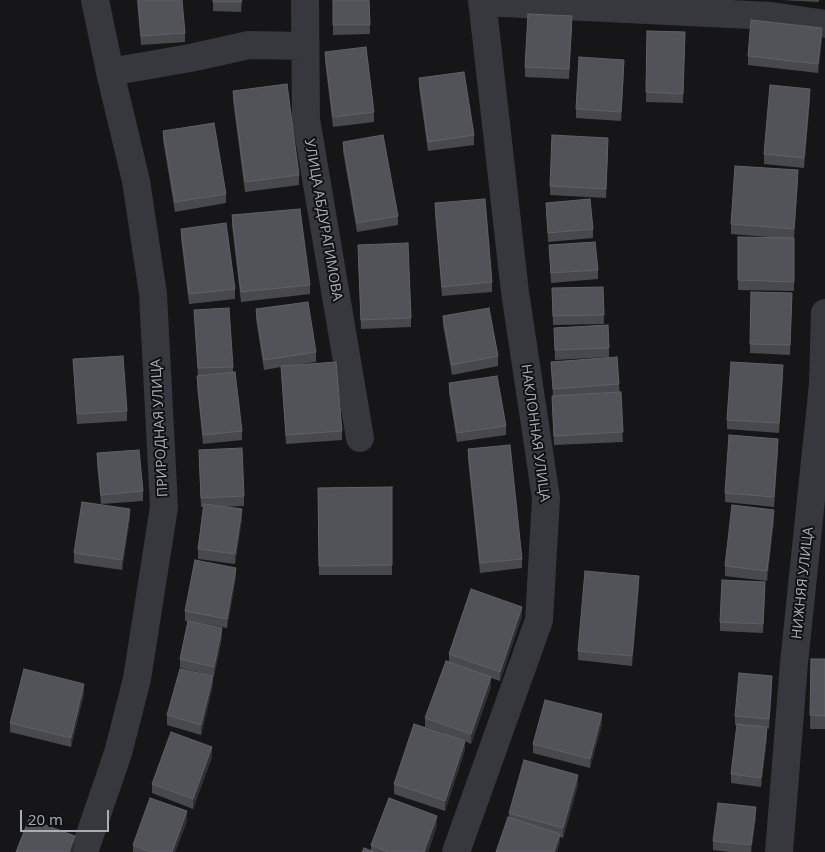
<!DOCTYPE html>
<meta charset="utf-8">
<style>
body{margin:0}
#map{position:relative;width:825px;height:852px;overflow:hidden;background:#161618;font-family:"Open Sans",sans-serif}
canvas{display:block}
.scale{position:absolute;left:20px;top:810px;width:89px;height:22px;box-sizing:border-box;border:2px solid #a8adb8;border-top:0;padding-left:6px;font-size:15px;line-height:18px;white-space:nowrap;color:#a8adb8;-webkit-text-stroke:4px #111113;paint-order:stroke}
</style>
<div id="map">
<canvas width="825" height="852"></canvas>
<div class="scale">20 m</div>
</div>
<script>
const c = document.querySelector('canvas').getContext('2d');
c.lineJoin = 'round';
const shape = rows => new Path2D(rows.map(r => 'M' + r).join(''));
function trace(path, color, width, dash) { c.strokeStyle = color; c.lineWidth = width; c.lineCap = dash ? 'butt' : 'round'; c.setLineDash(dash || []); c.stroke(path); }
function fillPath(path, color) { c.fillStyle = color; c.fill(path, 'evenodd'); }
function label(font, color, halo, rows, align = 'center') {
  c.font = font + ' "Open Sans",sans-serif'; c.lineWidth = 4; c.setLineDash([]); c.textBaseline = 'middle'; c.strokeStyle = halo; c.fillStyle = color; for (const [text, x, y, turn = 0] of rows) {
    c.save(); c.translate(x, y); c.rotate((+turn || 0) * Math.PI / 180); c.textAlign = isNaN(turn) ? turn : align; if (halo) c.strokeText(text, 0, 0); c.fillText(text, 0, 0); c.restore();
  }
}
const minor = shape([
 [305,0,306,119,360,438],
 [482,2,771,16,825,24],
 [110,72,190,58,249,45,305,46],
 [84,852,118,753,137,679,164,507,153,294,136,181,110,72,95,0],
 [456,852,539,620,546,498,515,292,482,0],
 [779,852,794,663,823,384,825,313]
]);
const wall = shape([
 [137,0,185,33,185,42,141,45],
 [213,0,242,0,241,12,213,11],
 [333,0,369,0,370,34,333,35],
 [781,0,819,0,819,2],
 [572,26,569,79,525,77,525,67],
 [647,31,685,32,683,103,646,102],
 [822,38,818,73,748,65,748,56],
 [325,52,374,112,374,122,333,127,325,61],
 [624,70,621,121,576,118,576,109],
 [419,78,474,135,474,145,428,151,419,87],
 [233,91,299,175,299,185,245,192,233,100],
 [810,99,804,168,764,164,764,154],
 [163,131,226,194,226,203,175,212,163,140],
 [343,142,398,216,398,225,357,232,343,151],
 [608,147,606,198,550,195,550,186],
 [798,180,794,238,794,291,738,290,738,237,780,238,731,234,731,224],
 [435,203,492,282,492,292,442,296,435,213],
 [546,203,593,229,593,238,548,242],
 [232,215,310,285,310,294,241,302,232,225],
 [181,229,235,289,235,299,189,304,181,238],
 [549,245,598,270,598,279,551,283],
 [358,254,411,318,411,327,361,329],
 [603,287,604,324,553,325,552,288],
 [792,293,790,355,750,353,750,344],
 [256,309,316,352,316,362,293,365,342,431,342,440,286,444,281,367,264,370,256,319],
 [194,310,233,367,233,373,242,431,242,440,203,444,197,386,197,376,198,376],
 [443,316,498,356,498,366,452,375,443,325],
 [554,328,609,348,609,357,555,360],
 [73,359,127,411,127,421,77,424],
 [551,362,619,384,623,442,554,445,552,405,552,396,553,396],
 [783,375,779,433,727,429,727,420],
 [449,383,506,426,506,435,457,442,449,393],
 [778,448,774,507,725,502,725,493],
 [468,449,522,559,522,568,480,573,468,459],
 [97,453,143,491,143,501,101,504,97,463],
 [199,459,244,496,244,506,220,507,242,519,235,564,198,559,198,549,203,507,201,507],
 [392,487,392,575,319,575,318,488],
 [130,518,122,570,74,563,74,553],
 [774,520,767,581,725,576,725,566],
 [236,577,227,628,199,623,222,638,214,676,180,668,180,659,188,621,185,621,185,611],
 [639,585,632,666,578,660,578,651],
 [765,592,763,633,720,631,720,622],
 [522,616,500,681,491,678,491,687,471,744,465,741,465,750,445,811,394,794,394,784,443,733,425,727,425,718,449,662,449,654],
 [811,659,825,659,825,729,810,729],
 [213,685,201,735,167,725,167,715],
 [772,686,769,729,767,728,767,737,761,787,731,783,731,774,737,725,735,725,735,716],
 [84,694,71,747,10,732,10,723],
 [602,724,590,768,533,753,533,744],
 [212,757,193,809,152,793,152,784],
 [578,785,563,838,560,837,560,843,509,817,509,813],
 [756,817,751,852,729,852,713,850,713,841],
 [187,821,175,852,133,852,133,845],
 [437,825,428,852,362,852,371,851,371,845]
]);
const shadedWall = shape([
 [822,28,822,38,818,73,818,64],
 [624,60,624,70,621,121,621,112],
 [810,89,810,99,804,168,804,158],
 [798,170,798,180,794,239,794,229],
 [783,365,783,375,779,433,779,423],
 [778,439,778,448,774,507,774,497],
 [130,509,130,518,122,570,122,560],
 [242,509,242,519,235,564,235,554],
 [774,510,774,520,767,581,767,571],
 [236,568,236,577,227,628,227,619],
 [639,576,639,585,632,666,632,656],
 [522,607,522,616,500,681,500,672],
 [222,628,222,638,214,676,214,667],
 [213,676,213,685,201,735,201,725],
 [772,676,772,686,769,729,769,719],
 [491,677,491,687,471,744,471,734],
 [84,684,84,694,71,747,71,738],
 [602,714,602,724,590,768,590,759],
 [767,727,767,737,761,787,761,778],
 [465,741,465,750,445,811,445,801],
 [212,747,212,757,193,809,193,799],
 [578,775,578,785,563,838,563,828],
 [756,807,756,817,751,852,751,845],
 [187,811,187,821,175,852,172,852],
 [437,816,437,825,428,852,424,852],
 [560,834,560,843,557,852,554,852],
 [75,836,75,846,73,852,69,852]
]);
const building = shape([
 [138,0,182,0,185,33,141,36,138,0],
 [213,0,242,0,241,2,213,2,213,0],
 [333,0,369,0,370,25,333,25,333,0],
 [528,14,572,16,569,69,525,67,528,14],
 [751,20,822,28,818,64,748,56,751,20],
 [647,31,685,32,683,94,646,92,647,31],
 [366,47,374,112,333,117,325,52,366,47],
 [579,57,624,60,621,112,576,109,579,57],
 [464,72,474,135,428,142,419,78,464,72],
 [287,84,299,175,245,182,233,91,287,84],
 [770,85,810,89,804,158,764,154,770,85],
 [214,123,226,194,175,202,163,131,214,123],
 [383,135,398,216,357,223,343,142,383,135],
 [552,135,608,138,606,189,550,186,552,135],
 [735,166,798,170,794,229,731,224,735,166],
 [485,199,492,282,442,287,435,203,485,199],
 [590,199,593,229,548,233,546,203,590,199],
 [300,209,310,285,241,292,232,215,300,209],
 [226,223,235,289,189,294,181,229,226,223],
 [738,237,794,238,794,282,738,280,738,237],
 [595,242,598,270,551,273,549,245,595,242],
 [408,243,411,318,361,320,358,245,408,243],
 [603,287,604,315,553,316,552,288,603,287],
 [751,292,792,293,790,345,750,344,751,292],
 [308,302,316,352,264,360,256,309,308,302],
 [229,308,233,367,198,368,194,310,229,308],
 [489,308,498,356,452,365,443,316,489,308],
 [608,325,609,348,555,350,554,328,608,325],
 [123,356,127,411,77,414,73,359,123,356],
 [617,357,619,384,553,389,551,362,617,357],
 [336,362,342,431,286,435,281,366,336,362],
 [731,362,783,365,779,423,727,420,731,362],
 [235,372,242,431,203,435,197,376,235,372],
 [497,376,506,426,457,433,449,383,497,376],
 [621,392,623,432,554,436,552,396,621,392],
 [729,435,778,439,774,497,725,493,729,435],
 [510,445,522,559,480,563,468,449,510,445],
 [242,448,244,496,201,498,199,450,242,448],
 [139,450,143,491,101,495,97,453,139,450],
 [392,487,392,565,319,566,318,488,392,487],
 [82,502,130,509,122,560,74,553,82,502],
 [204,504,242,509,235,554,198,549,204,504],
 [732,505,774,510,767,571,725,566,732,505],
 [195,560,236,568,227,619,185,611,195,560],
 [585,571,639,576,632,656,578,651,585,571],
 [722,580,765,582,763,624,720,622,722,580],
 [471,589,522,607,500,672,449,654,471,589],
 [188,621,222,628,214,667,180,659,188,621],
 [811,659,825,659,825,716,810,715,811,659],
 [446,661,491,677,471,734,425,718,446,661],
 [24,669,84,684,71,738,10,723,24,669],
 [180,669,213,676,201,725,167,715,180,669],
 [739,673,772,676,769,719,735,716,739,673],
 [545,700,602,714,590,759,533,744,545,700],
 [414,724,465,741,445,801,394,784,414,724],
 [737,724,767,727,761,778,731,774,737,724],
 [171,732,212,747,193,799,152,784,171,732],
 [524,760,578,775,563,828,509,813,524,760],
 [150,798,187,811,172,852,151,852,133,845,150,798],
 [389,798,437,816,424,852,389,852,371,845,389,798],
 [718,803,756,807,751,845,713,841,718,803],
 [508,817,560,834,554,852,496,852,508,817],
 [29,819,75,836,69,852,16,852,29,819],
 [364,848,375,852,362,852,364,848]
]);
const streetNames = [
 ["УЛИЦА АБДУРАГИМОВА",323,220,80],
 ["ПРИРОДНАЯ УЛИЦА",160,428,-93],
 ["НАКЛОННАЯ УЛИЦА",535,433,82],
 ["НИЖНЯЯ УЛИЦА",803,583,-84]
];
trace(minor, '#37383d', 28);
fillPath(wall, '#47494d');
fillPath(shadedWall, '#2f3033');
fillPath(building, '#525359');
trace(building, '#5f6168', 1);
label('14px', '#a8adb8', '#111113', streetNames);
</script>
